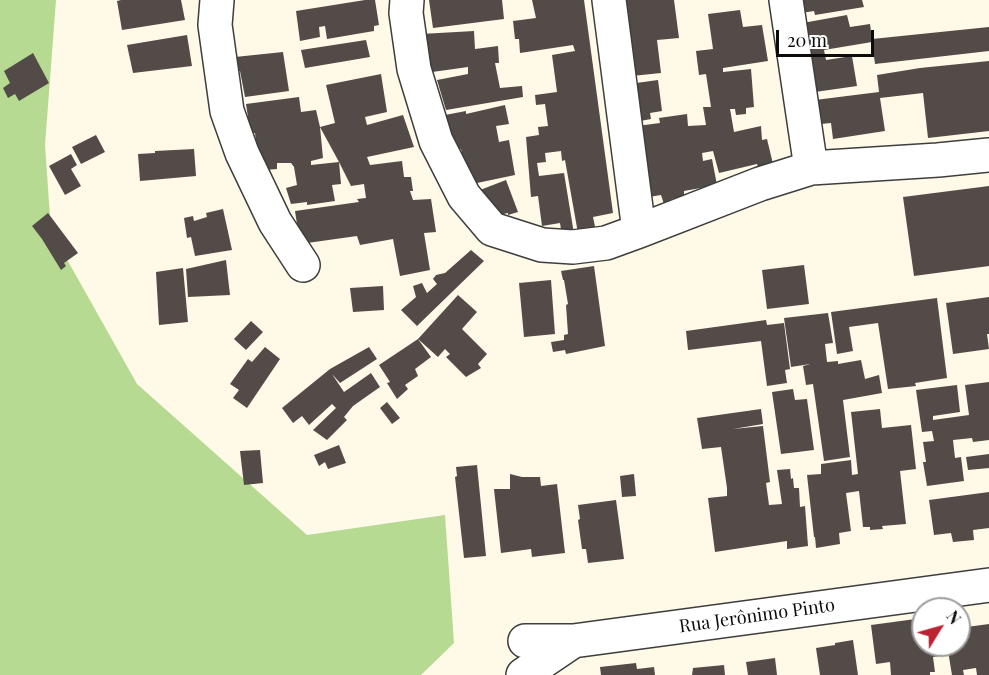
<!DOCTYPE html>
<meta charset="utf-8">
<style>
body{margin:0}
#map{position:relative;width:989px;height:675px;overflow:hidden;background:#fff9e8;font-family:"Playfair Display",serif}
canvas{display:block}
.north{position:absolute;left:911px;top:597px;width:60px;height:60px;box-sizing:border-box;background:#fff;border:2px solid #9d9d9d;border-radius:50%;rotate:53deg;font-size:16px;font-weight:700;line-height:24px;text-align:center;color:#0b0b0b}
.north::after{content:'';display:block;margin:auto;width:21px;height:27px;background:#bb2232;clip-path:polygon(50% 0,100% 100%,50% 72%,0 100%)}
.scale{position:absolute;left:776px;top:30px;width:98px;height:27px;box-sizing:border-box;border:3px solid #0b0b0b;border-top:0;padding-left:8px;font-size:18px;line-height:21px;white-space:nowrap;color:#0b0b0b;-webkit-text-stroke:4px #fff;paint-order:stroke}
</style>
<div id="map">
<canvas width="989" height="675"></canvas>
<div class="north">N</div>
<div class="scale">20 m</div>
</div>
<script>
const c = document.querySelector('canvas').getContext('2d');
c.lineJoin = 'round';
function fillPath(path, color) { c.fillStyle = color; c.fill(path, 'evenodd'); }
const shape = rows => new Path2D(rows.map(r => 'M' + r).join(''));
function trace(path, color, width, dash) { c.strokeStyle = color; c.lineWidth = width; c.lineCap = dash ? 'butt' : 'round'; c.setLineDash(dash || []); c.stroke(path); }
function label(font, color, halo, rows, align = 'center') {
  c.font = font + ' "Playfair Display",serif'; c.lineWidth = 6; c.setLineDash([]); c.textBaseline = 'middle'; c.strokeStyle = halo; c.fillStyle = color; for (const [text, x, y, turn = 0] of rows) {
    c.save(); c.translate(x, y); c.rotate((+turn || 0) * Math.PI / 180); c.textAlign = isNaN(turn) ? turn : align; if (halo) c.strokeText(text, 0, 0); c.fillText(text, 0, 0); c.restore();
  }
}
const forest = shape([
 [0,0,56,0,45,145,51,231,137,384,307,535,445,515,454,643,421,675,0,675]
]);
const building = shape([
 [121,0,181,0,185,20,122,30,117,1],
 [365,0,375,0,379,25,374,26,374,31,327,39,325,26,319,27,320,37,300,41,296,11],
 [429,0,502,0,504,19,433,28],
 [532,0,584,0,613,213,593,217,597,236,579,239,565,160,562,161,561,151,545,153,546,162,537,163,539,176,564,173,575,240,563,242,560,223,542,226,538,196,531,197,526,137,539,135,538,127,548,126,545,104,536,105,535,95,557,92,552,55,575,51,573,45,520,53,519,39,515,39,513,21,536,18],
 [613,0,674,0,679,38,657,40,661,73,632,76],
 [799,0,862,0,864,7,815,15,814,11,801,13],
 [740,10,743,27,762,25,768,61,723,68,723,72,751,69,754,107,746,108,746,114,736,115,735,109,730,109,734,132,761,126,762,140,767,139,773,164,759,170,757,164,719,173,713,151,702,153,703,161,712,159,717,185,684,191,684,197,671,199,675,209,667,213,661,195,643,198,637,126,660,123,659,118,687,114,688,126,706,125,703,107,711,107,706,74,699,75,696,51,713,49,708,14],
 [847,15,850,27,870,24,872,39,989,27,989,51,875,64,872,42,824,50,826,60,852,56,857,86,815,92,797,24],
 [474,31,475,49,498,46,499,63,495,63,500,88,522,86,523,97,446,110,437,80,468,74,468,67,425,73,421,34],
 [187,35,192,66,133,73,127,45],
 [366,40,370,57,305,68,301,50],
 [283,52,289,91,245,97,240,71,236,71,235,57],
 [33,53,49,83,19,101,15,94,8,98,3,88,10,83,4,71],
 [989,61,989,131,928,138,923,93,880,98,885,131,833,139,831,123,811,125,807,101,879,92,877,75,920,68],
 [381,74,387,112,365,117,367,125,403,115,414,147,367,157,370,165,402,161,404,177,411,177,413,191,410,191,413,200,431,199,436,232,424,233,430,270,400,276,393,239,360,245,357,236,300,244,295,211,359,202,357,199,366,198,364,184,351,186,339,162,341,184,332,185,335,201,307,205,307,202,291,204,286,188,297,185,294,167,291,163,277,163,277,169,265,170,260,152,257,152,255,133,245,134,243,117,248,117,246,104,299,97,301,112,316,110,320,127,335,123,326,85],
 [320,127,339,162,311,165,311,161,323,158],
 [658,80,662,111,650,113,651,119,635,122,629,84],
 [505,105,509,124,496,126,499,142,509,140,515,175,477,183,480,190,506,180,518,212,508,215,508,213,485,218,470,187,477,183,468,185,461,149,454,150,445,115,466,111,466,114],
 [96,135,105,152,81,164,72,147],
 [194,149,196,176,140,181,138,154,155,153,155,151],
 [71,154,77,165,71,169,81,186,65,195,49,166],
 [989,186,989,266,914,276,903,197],
 [223,209,232,250,195,256,191,237,187,238,184,218,193,216,194,221,207,217,206,213],
 [48,213,78,253,64,263,66,266,61,270,42,239,32,226],
 [471,250,484,261,417,326,401,310,416,297,413,286,422,283,427,293,437,284,433,279,436,275,445,273],
 [226,260,230,295,188,297,186,269],
 [804,265,809,304,767,309,762,270],
 [594,266,605,346,566,354,565,350,553,352,551,342,564,340,564,335,568,334,566,305,568,304,564,280,563,280,561,271],
 [183,268,188,322,159,325,156,272],
 [551,280,555,334,524,337,519,283],
 [383,286,384,310,353,312,350,288],
 [458,295,477,312,462,329,487,354,478,364,481,368,466,377,446,357,450,354,445,349,438,357,418,339,431,357,415,369,418,376,405,385,408,389,397,399,387,383,390,382,379,365,418,339],
 [989,297,989,334,987,334,989,349,953,354,946,303],
 [937,298,947,378,915,383,916,386,888,389,878,323,849,327,853,351,837,354,831,312],
 [828,313,833,343,825,344,827,362,838,361,838,364,861,360,865,379,879,375,882,393,843,400,850,457,824,461,813,384,806,385,803,366,810,364,791,367,784,318],
 [766,320,767,325,784,323,790,369,785,370,787,383,767,386,761,341,688,350,686,331],
 [251,321,263,332,246,350,234,339],
 [265,347,280,359,247,408,233,398,239,390,230,384,248,359,252,362],
 [369,347,377,359,340,383,332,374,344,392,371,373,380,387,353,406,344,417,347,420,327,440,313,430,336,408,332,404,309,425,302,416,293,423,282,408,330,369],
 [989,382,989,440,973,442,972,438,953,440,955,458,961,457,964,481,927,486,923,462,926,462,923,442,934,441,932,431,922,432,916,390,957,385,960,412,933,416,933,420,969,415,965,385],
 [793,389,795,400,807,399,814,450,781,454,772,392],
 [387,402,400,418,392,424,380,408],
 [761,409,763,424,733,429,763,426,770,482,766,483,769,505,782,504,777,470,790,469,791,479,793,478,794,488,799,488,800,507,805,506,808,546,787,549,787,541,715,552,708,498,727,496,727,488,721,447,702,449,697,418],
 [880,409,882,428,911,425,916,469,900,471,906,524,882,526,883,529,870,530,870,527,863,527,859,491,846,493,851,531,839,533,840,544,816,548,815,537,814,537,807,475,821,474,821,464,851,460,852,475,858,474,851,412],
 [339,445,346,463,328,469,325,462,319,466,314,455],
 [260,450,263,483,244,485,240,451],
 [989,454,989,468,968,470,966,457],
 [477,465,486,556,464,558,455,477,457,476,456,467],
 [510,474,522,477,540,477,541,486,557,484,565,553,532,557,531,549,501,553,494,489,510,489],
 [634,474,636,496,622,497,620,476],
 [989,492,989,528,973,530,974,540,953,542,951,533,934,535,929,500],
 [616,500,624,559,588,563,586,549,582,549,578,520,580,519,578,505],
 [923,618,923,645,945,645,947,655,933,657,935,672,930,672,930,675,891,675,890,662,876,664,871,625],
 [989,624,989,675,977,675,976,668,963,670,964,675,952,675,947,645,959,645,959,642,960,642,959,628],
 [853,640,858,675,820,675,816,648,835,645,835,643],
 [775,658,777,675,748,675,746,662],
 [636,663,637,669,654,667,655,675,601,675,600,667],
 [724,665,725,675,692,675,693,668]
]);
const minor = shape([
 [217,0,215,25,227,111,242,153,275,222,303,265],
 [407,0,406,13,414,69,436,141,464,196,492,229,542,245,573,247,606,243,639,231,760,184,811,168,938,160,989,155],
 [609,0,639,231],
 [786,0,811,168],
 [525,641,573,641,989,585],
 [523,675,573,641]
]);
const streetNames = [
 ["Rua Jerônimo Pinto",757,616,-8]
];
fillPath(forest, '#b6da92');
fillPath(building, '#534b47');
trace(minor, '#3e3e3e', 36);
trace(minor, '#fff', 33);
label('18px', '#0b0b0b', '#fff', streetNames);
</script>
